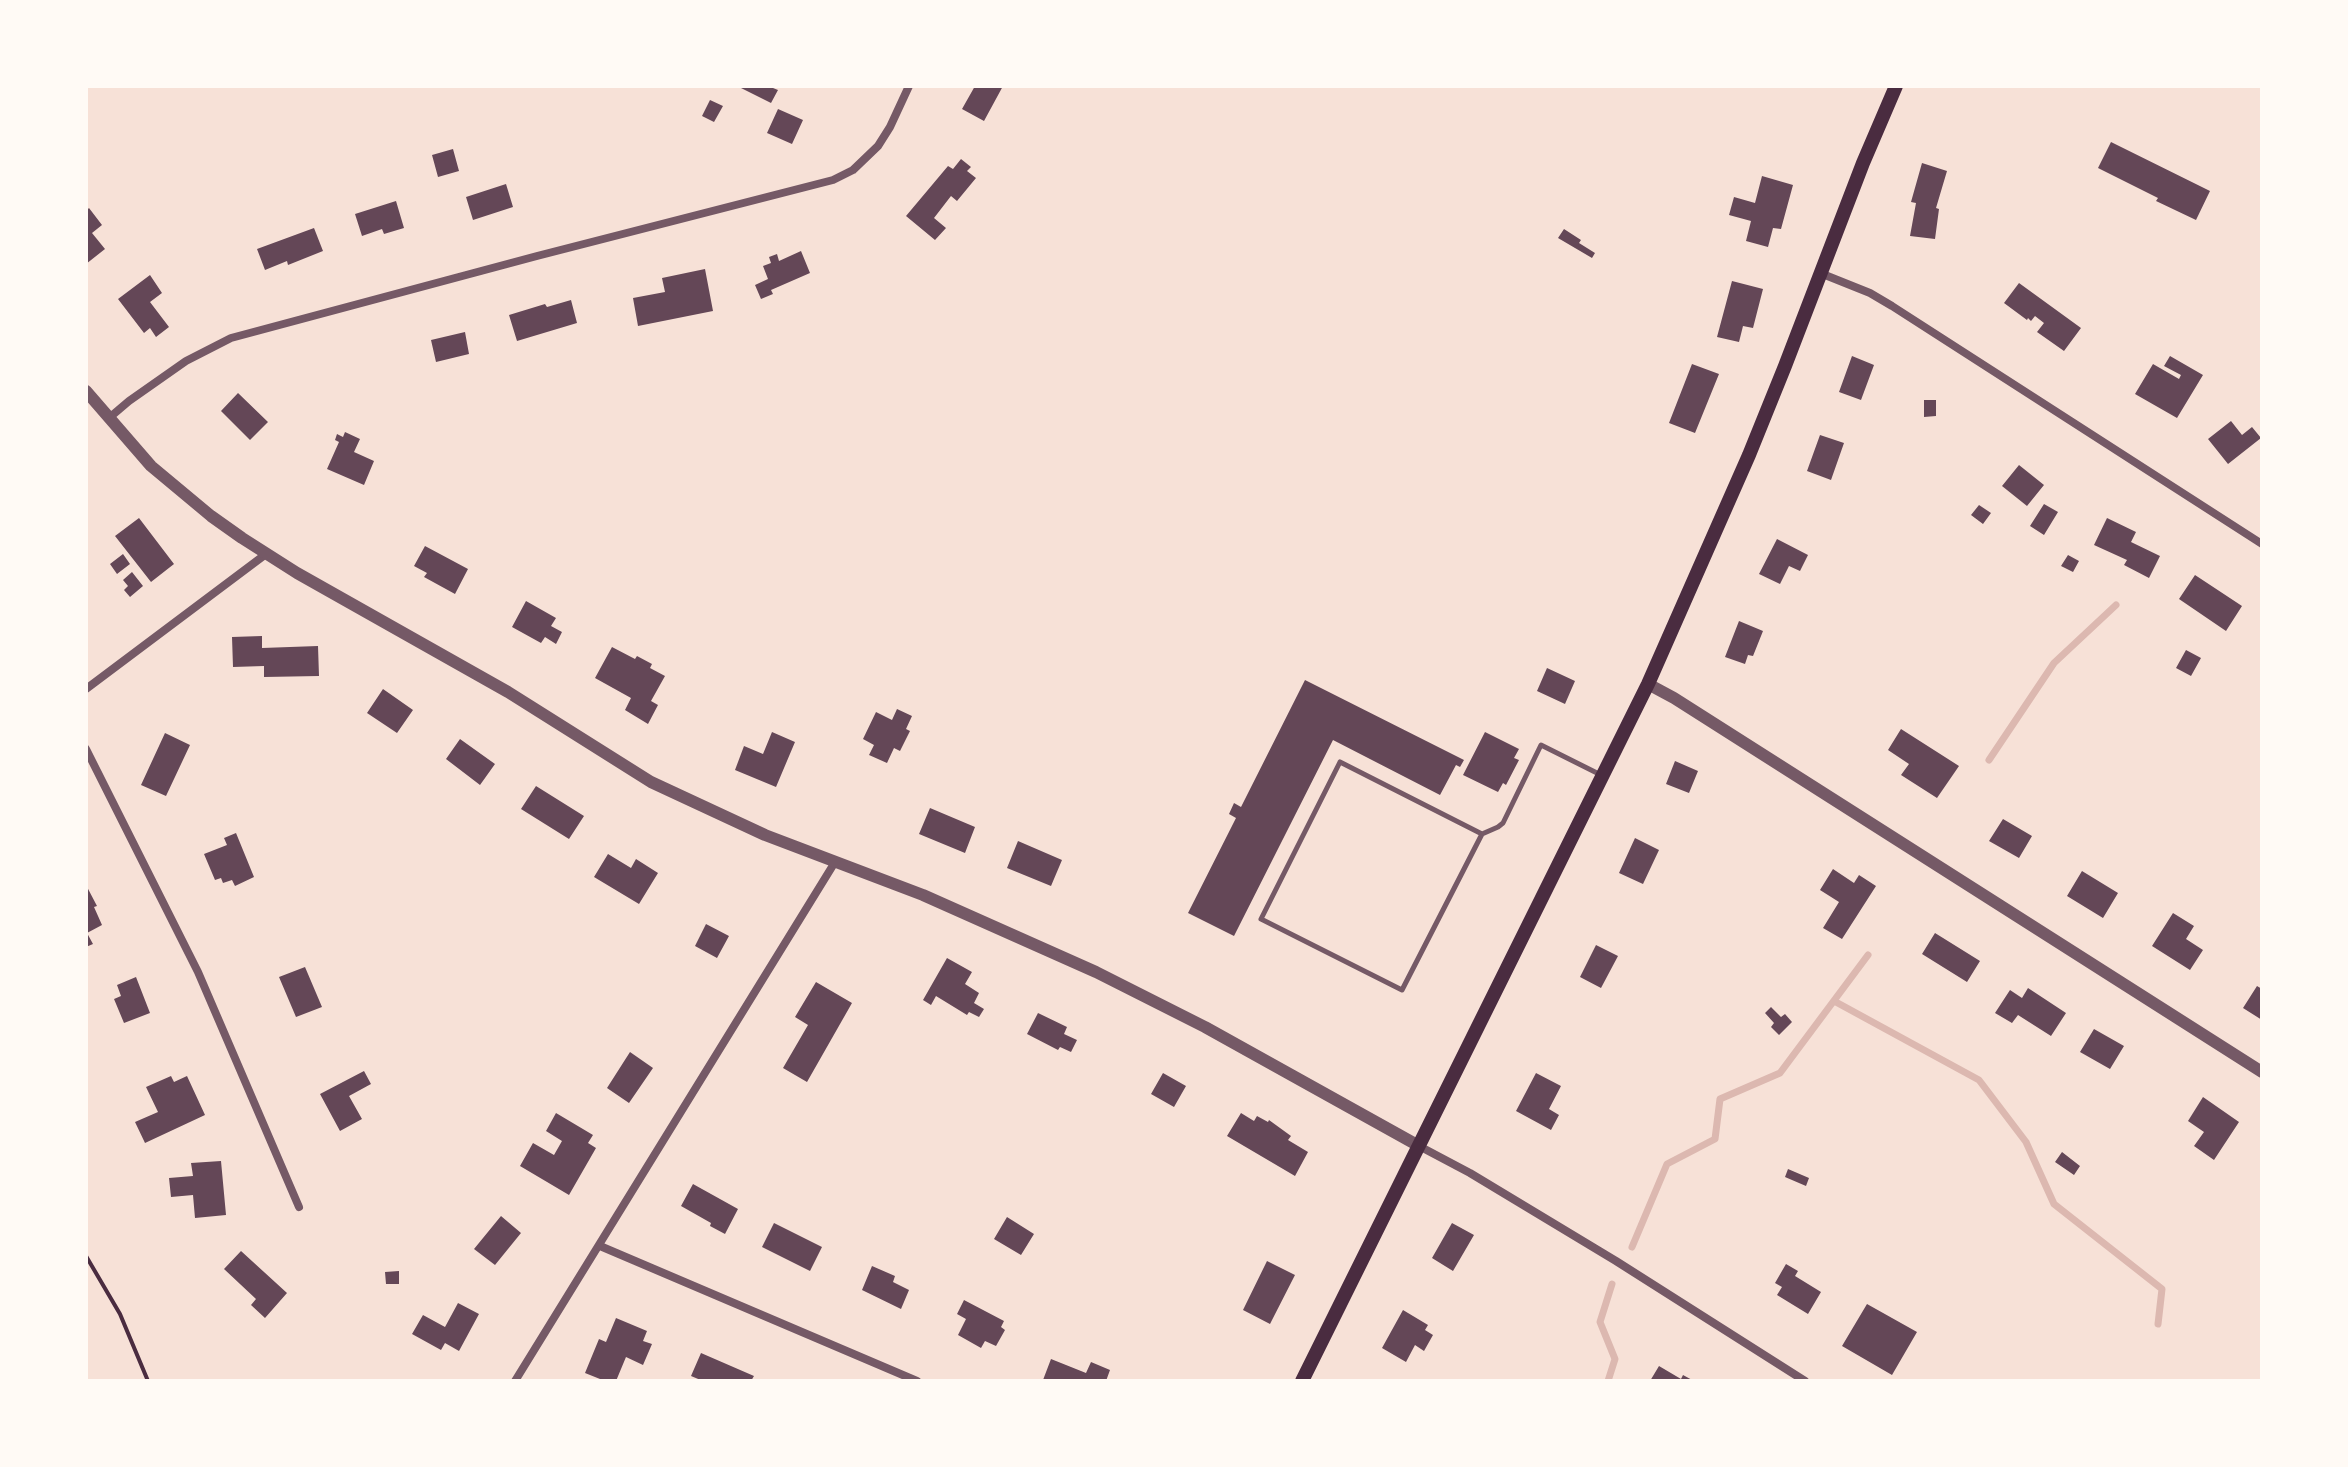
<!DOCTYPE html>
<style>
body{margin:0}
#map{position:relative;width:2348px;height:1467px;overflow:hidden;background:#f7e1d7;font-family:Lora,serif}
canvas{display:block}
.frame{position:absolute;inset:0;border:88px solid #fffaf5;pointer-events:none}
</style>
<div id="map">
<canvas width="2348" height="1467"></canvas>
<div class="frame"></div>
</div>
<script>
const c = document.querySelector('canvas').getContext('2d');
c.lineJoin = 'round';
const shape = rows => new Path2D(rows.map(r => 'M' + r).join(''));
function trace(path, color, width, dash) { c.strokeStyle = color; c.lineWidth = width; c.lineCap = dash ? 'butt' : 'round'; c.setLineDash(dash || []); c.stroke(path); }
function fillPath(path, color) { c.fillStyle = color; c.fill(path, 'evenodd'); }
const stream = shape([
 [1989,760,2054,663,2116,605],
 [1834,1001,1979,1080,2026,1142,2054,1204,2162,1289,2158,1324],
 [1632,1247,1667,1164,1715,1139,1720,1099,1780,1073,1868,955],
 [1608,1381,1615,1359,1600,1322,1612,1284]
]);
const building = shape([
 [737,86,768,86,778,90,771,103],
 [975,86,1003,86,984,121,962,109],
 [710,100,723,106,714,122,702,116],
 [778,109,803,120,792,144,767,133],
 [2111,142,2210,191,2196,220,2156,201,2158,198,2098,168],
 [453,149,459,171,438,177,432,155],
 [961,159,971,167,967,171,976,178,957,201,951,196,934,218,946,228,935,240,906,216,948,166,953,169],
 [1922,163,1947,171,1936,208,1939,209,1935,239,1910,236,1916,203,1911,202],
 [1762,176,1793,185,1781,229,1773,228,1768,247,1746,241,1751,221,1729,215,1734,197,1755,203],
 [506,184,513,207,473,220,466,197],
 [396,201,404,228,384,234,382,229,362,236,355,214],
 [89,208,102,225,92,233,105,249,86,264,86,211],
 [314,228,323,251,288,265,287,261,265,270,257,249],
 [1564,229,1581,240,1579,243,1595,253,1592,258,1558,238],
 [801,251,810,273,771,290,773,294,761,299,755,285,768,279,763,266,771,263,769,257,777,254,779,261],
 [705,269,713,311,638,326,633,298,665,292,662,278],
 [150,275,162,293,150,302,169,327,156,337,150,328,144,333,118,299],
 [1732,281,1763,289,1753,328,1743,326,1739,342,1717,337],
 [2019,283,2081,328,2064,351,2037,332,2044,323,2035,316,2031,321,2028,318,2027,320,2004,303],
 [571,300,577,323,517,341,509,315,545,304,547,307],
 [465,332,469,354,436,362,431,340],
 [1852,356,1874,365,1861,400,1839,392],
 [2170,356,2203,375,2177,418,2135,394,2153,364,2179,379,2181,375,2164,366],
 [1692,364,1719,374,1695,433,1669,423],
 [238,393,268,422,250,440,221,411],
 [1924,400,1936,400,1936,416,1924,417],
 [2231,421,2242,435,2252,427,2261,438,2228,464,2208,439],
 [345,432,360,439,354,452,374,461,364,485,327,469,339,442,335,440,337,434,343,437],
 [1820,435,1844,443,1831,480,1807,471],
 [2019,465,2044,485,2027,506,2002,486],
 [2044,504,2058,512,2044,535,2030,526],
 [1979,505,1991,513,1983,524,1971,515],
 [139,518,174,564,151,582,115,536],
 [2107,518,2136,532,2131,542,2160,556,2149,578,2124,565,2127,560,2094,545],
 [1777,539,1808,555,1800,571,1789,566,1780,584,1759,574],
 [425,546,468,569,455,594,424,577,427,573,414,566],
 [123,554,130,564,117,574,110,564],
 [2068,555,2079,561,2073,572,2061,566],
 [132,572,143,586,130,597,124,590,128,586,123,580],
 [2195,575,2242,606,2226,631,2179,599],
 [526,601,556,618,551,626,562,632,556,644,545,637,541,643,512,627],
 [1739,621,1763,631,1753,656,1748,655,1745,664,1725,657],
 [262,636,262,648,318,646,319,676,264,677,264,666,233,667,232,637],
 [612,647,635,659,637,656,652,664,650,668,665,676,651,701,658,705,648,724,625,710,631,698,595,678],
 [2186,650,2201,658,2191,676,2176,668],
 [1547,668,1575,681,1565,704,1537,691],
 [1305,680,1464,760,1460,767,1456,765,1440,795,1333,740,1234,936,1188,913,1236,818,1229,814,1234,803,1241,807],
 [383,689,413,710,397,733,367,713],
 [897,709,912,716,906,729,910,731,900,751,894,748,887,763,869,755,874,745,863,739,876,712,892,720],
 [1901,729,1959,766,1937,798,1901,775,1909,764,1888,750],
 [772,732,795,742,776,787,735,770,744,746,763,754],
 [1485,732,1519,749,1514,758,1519,760,1506,785,1503,783,1498,792,1463,775],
 [165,733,190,745,166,796,141,785],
 [460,739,495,764,480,785,446,759],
 [1675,761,1698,771,1689,793,1666,784],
 [536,786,584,816,569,839,521,809],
 [930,808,975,827,965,853,919,834],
 [2003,819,2032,836,2019,858,1989,841],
 [236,833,254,877,235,886,232,880,223,883,221,878,215,880,204,854,227,845,224,838],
 [1635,838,1659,850,1643,884,1619,873],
 [1018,841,1062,860,1051,886,1007,868],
 [608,854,631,868,636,859,658,873,639,904,594,877],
 [1833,869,1854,883,1859,875,1876,886,1842,939,1823,928,1839,902,1820,890],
 [2082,871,2118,893,2103,918,2067,896],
 [86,885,97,906,94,907,102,925,87,933,93,944,86,947],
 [2173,913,2194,926,2186,939,2203,950,2190,970,2152,946],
 [706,924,729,936,717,958,695,946],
 [1935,933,1980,961,1967,982,1922,954],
 [1596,945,1618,956,1601,988,1580,977],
 [947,958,972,972,965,984,979,993,974,1003,984,1009,979,1017,969,1012,967,1015,936,996,931,1005,923,1000],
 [305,967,322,1007,296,1017,279,977],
 [136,977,150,1013,124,1023,114,999,121,996,117,985],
 [816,982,852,1003,807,1082,783,1068,808,1025,795,1017],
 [2257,986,2262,989,2262,1020,2243,1008],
 [2028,988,2066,1013,2051,1036,2018,1015,2012,1023,1995,1013,2010,990,2022,998],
 [1771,1007,1781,1017,1785,1014,1792,1022,1779,1035,1771,1027,1774,1023,1765,1013],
 [1038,1013,1067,1027,1064,1034,1077,1040,1071,1052,1060,1047,1058,1050,1027,1034],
 [2094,1029,2124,1046,2110,1069,2080,1052],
 [630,1052,653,1068,629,1103,607,1088],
 [364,1071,371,1084,349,1096,362,1119,340,1131,320,1094],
 [1163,1073,1186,1086,1174,1107,1151,1094],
 [1536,1073,1561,1086,1549,1109,1559,1115,1551,1130,1516,1111],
 [171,1076,174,1082,187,1076,205,1115,145,1143,135,1122,158,1112,146,1087],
 [2203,1097,2239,1122,2214,1160,2194,1146,2204,1132,2188,1121],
 [556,1113,593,1135,588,1143,596,1148,569,1195,520,1166,533,1143,554,1155,562,1141,546,1131],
 [1241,1113,1254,1121,1257,1116,1268,1122,1269,1120,1291,1136,1288,1140,1308,1152,1295,1176,1227,1136],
 [2062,1152,2080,1166,2074,1175,2055,1162],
 [221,1161,226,1215,195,1218,193,1195,171,1197,169,1178,193,1176,191,1163],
 [1788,1169,1809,1178,1806,1186,1785,1177],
 [693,1184,738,1209,725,1234,710,1226,711,1223,681,1206],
 [501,1216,521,1233,495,1265,474,1249],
 [1007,1217,1034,1234,1021,1255,994,1239],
 [774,1223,822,1247,810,1271,762,1247],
 [1452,1223,1474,1235,1453,1271,1432,1258],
 [241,1251,287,1293,265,1318,251,1305,256,1299,224,1269],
 [1267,1261,1295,1275,1270,1324,1243,1310],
 [1786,1264,1798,1271,1795,1276,1821,1292,1808,1314,1777,1295,1782,1287,1775,1283],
 [872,1266,895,1276,893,1282,909,1290,901,1309,862,1290],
 [399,1271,399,1284,386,1284,385,1272],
 [964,1300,1004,1321,1001,1327,1005,1330,996,1346,985,1341,981,1348,958,1335,966,1319,957,1314],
 [458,1303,479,1314,459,1351,445,1343,441,1350,412,1334,423,1315,445,1327],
 [1867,1304,1917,1332,1892,1375,1842,1346],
 [1403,1310,1428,1325,1425,1330,1433,1335,1424,1351,1415,1345,1406,1362,1382,1348],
 [616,1318,647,1331,643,1341,652,1344,643,1365,626,1357,616,1381,605,1381,585,1373,599,1339,606,1342],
 [701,1353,754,1376,751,1381,703,1381,691,1376],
 [1051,1359,1086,1373,1091,1362,1110,1370,1106,1381,1046,1381,1043,1380],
 [1659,1366,1681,1379,1683,1375,1694,1381,1650,1381]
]);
const path = shape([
 [86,1256,120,1314,148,1381]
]);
const service = shape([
 [1340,762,1482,834,1402,990,1261,919,1340,762],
 [1482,834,1498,827,1503,823,1541,745,1599,774]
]);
const minor = shape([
 [1820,273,1870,293,1892,306,2262,544],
 [109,418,129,401,186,361,231,338,537,256,833,180,853,170,878,146,890,127,909,86],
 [86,689,266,554],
 [86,749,198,972,299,1207],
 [1419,1146,1470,1173,1616,1261,1805,1381],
 [600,1246,917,1381],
 [515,1381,835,862]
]);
const tertiary = shape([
 [86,391,151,466,211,516,242,538,297,573,508,692,651,782,765,835,923,895,1096,972,1205,1027,1419,1146],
 [1648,684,1674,698,2262,1072]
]);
const secondary = shape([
 [1302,1381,1648,684,1749,455,1785,366,1863,163,1896,86]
]);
trace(stream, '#dcb8b0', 7);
fillPath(building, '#644757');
trace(path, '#4a2c40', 4);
trace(service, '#755966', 5);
trace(minor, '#755966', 8);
trace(tertiary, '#755966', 12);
trace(secondary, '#4a2c40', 14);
</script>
